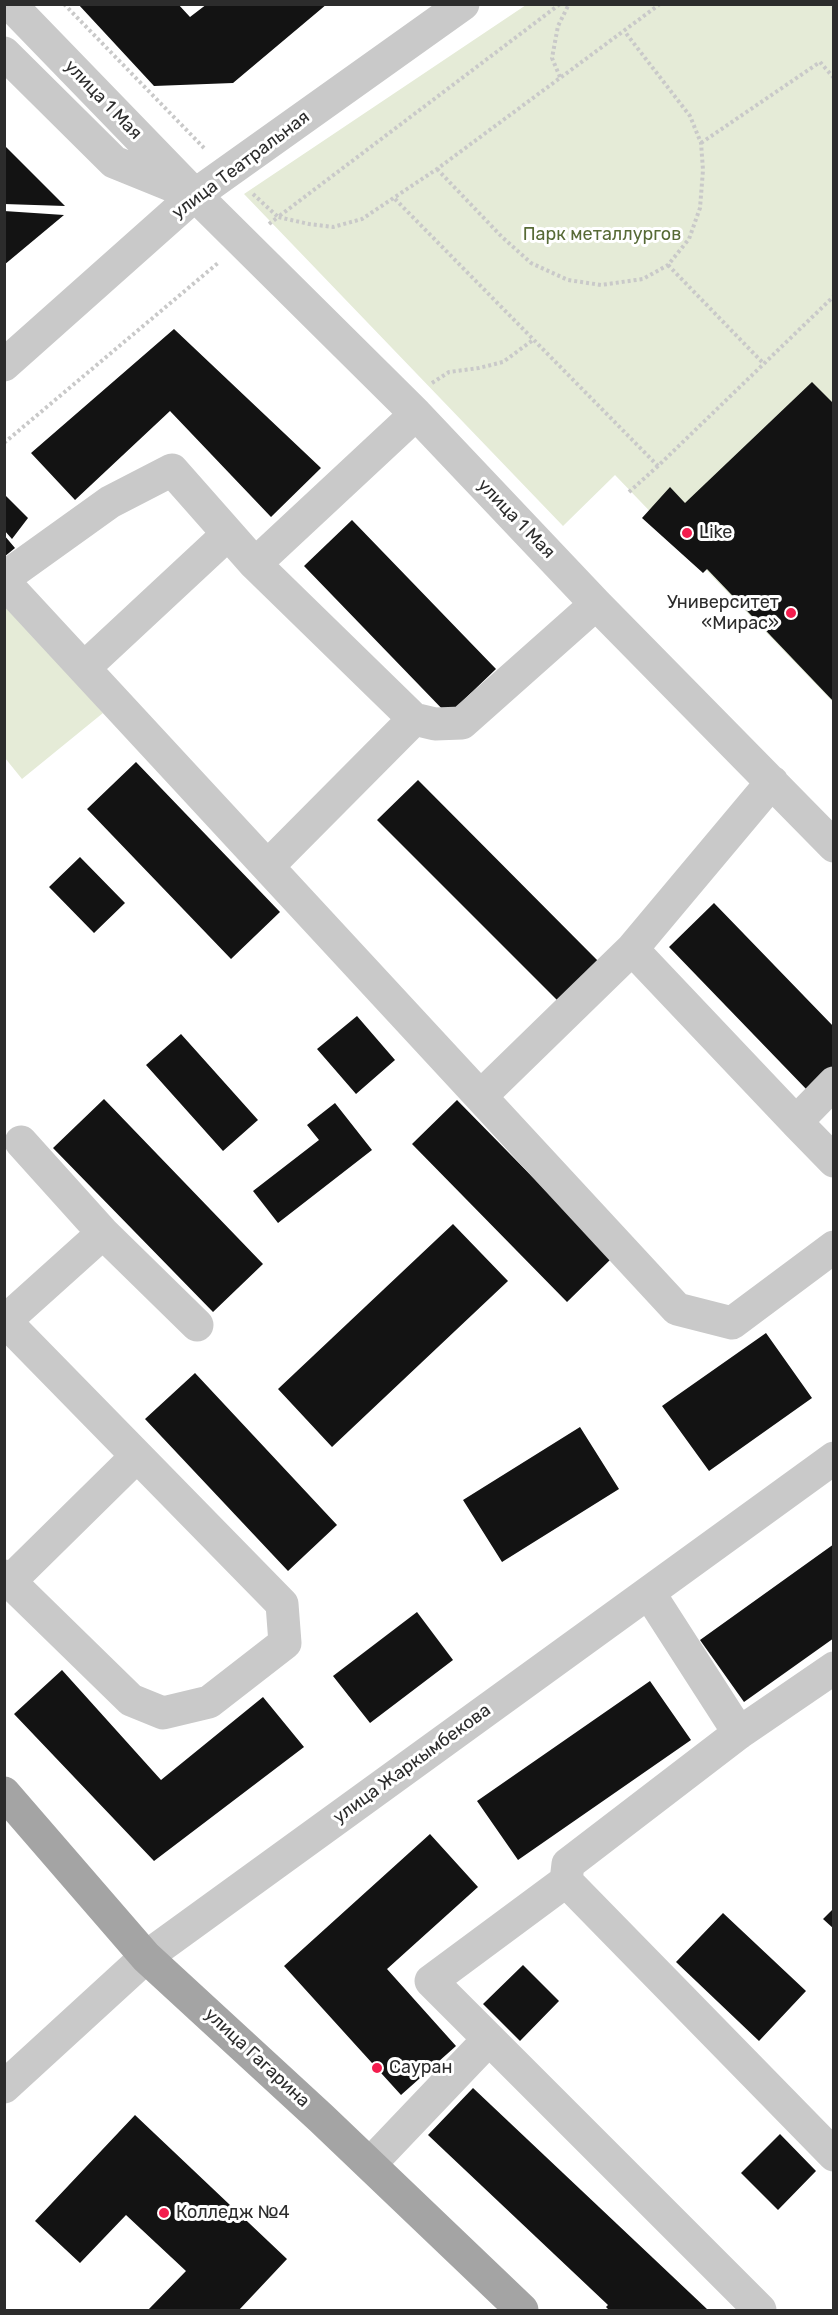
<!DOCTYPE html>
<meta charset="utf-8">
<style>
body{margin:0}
#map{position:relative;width:838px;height:2315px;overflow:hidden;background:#fff;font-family:Rubik,sans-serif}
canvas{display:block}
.frame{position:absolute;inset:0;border:6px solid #2c2c2c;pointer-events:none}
</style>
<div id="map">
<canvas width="838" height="2315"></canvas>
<div class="frame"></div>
</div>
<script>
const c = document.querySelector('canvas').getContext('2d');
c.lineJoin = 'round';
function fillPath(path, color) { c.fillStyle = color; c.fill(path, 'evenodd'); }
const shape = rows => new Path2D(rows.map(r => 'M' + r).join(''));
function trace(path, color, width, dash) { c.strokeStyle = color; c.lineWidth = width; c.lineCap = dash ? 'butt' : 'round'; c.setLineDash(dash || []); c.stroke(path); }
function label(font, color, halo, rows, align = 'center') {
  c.font = font + ' Rubik,sans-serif'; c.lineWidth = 6; c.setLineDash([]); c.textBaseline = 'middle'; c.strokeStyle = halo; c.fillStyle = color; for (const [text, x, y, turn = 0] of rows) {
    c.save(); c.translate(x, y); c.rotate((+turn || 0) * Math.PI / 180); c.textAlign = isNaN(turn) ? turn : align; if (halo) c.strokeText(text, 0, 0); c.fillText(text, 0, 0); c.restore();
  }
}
const green = shape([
 [526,5,833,5,833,702,615,475,563,526,244,194],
 [4,602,103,713,22,779,5,758]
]);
const building = shape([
 [78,4,178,4,190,17,207,4,327,4,233,83,154,86],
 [4,145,65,206,4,204],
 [4,211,64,215,4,265],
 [174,329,321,468,271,517,170,411,75,500,31,453],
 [812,382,834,404,834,702,707,569,703,573,642,518,670,487,685,503],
 [4,494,28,518,12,539,4,530],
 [352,520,496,669,448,715,304,566],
 [4,535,15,548,4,557],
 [136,762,280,912,231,959,87,809],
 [418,780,601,964,561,1004,377,820],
 [80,857,125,903,94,933,49,887],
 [714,903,834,1027,834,1069,809,1092,669,947],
 [357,1016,395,1060,356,1094,317,1049],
 [181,1034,258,1120,223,1151,146,1065],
 [104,1099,263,1264,213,1312,53,1148],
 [457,1100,612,1258,567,1302,412,1144],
 [335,1103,372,1150,278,1223,253,1191,319,1140,307,1125],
 [453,1224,508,1281,332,1447,278,1389],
 [766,1333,812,1398,709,1471,662,1406],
 [195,1373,337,1525,288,1571,145,1419],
 [580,1427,619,1489,502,1562,463,1500],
 [834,1544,834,1638,744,1702,700,1640],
 [417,1612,453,1660,370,1723,333,1676],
 [62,1670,161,1780,263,1697,304,1747,154,1861,14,1714],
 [650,1681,691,1740,518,1860,477,1801],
 [430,1834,478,1887,387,1969,456,2046,401,2095,284,1966],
 [834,1908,834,1929,823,1919],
 [723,1913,806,1991,759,2041,676,1962],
 [523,1965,559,2001,520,2041,483,2004],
 [473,2088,653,2258,708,2310,609,2310,606,2307,608,2305,428,2135],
 [135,2115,287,2259,239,2310,148,2310,186,2271,126,2215,80,2263,35,2221],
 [780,2134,816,2171,778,2210,741,2173]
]);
const path = shape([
 [64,4,204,148],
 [560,77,552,58,558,26,569,4],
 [701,143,820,62,834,78],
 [437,169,502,237,531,263,568,280,601,285,643,279,668,265,689,239,700,208,703,170,701,143,690,116,625,32],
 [253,194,278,217,560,4],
 [395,199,658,466,834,296],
 [269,224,278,217,309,224,333,227,362,219,437,169,660,4],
 [668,265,764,364],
 [432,383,449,372,479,368,503,362,533,340],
 [4,443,218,263],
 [629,492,658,466]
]);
const minor = shape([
 [10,4,195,195,416,414,596,604,834,846],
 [4,53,114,162,183,190],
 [4,365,195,195,463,4],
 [255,564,414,719,435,724,462,723,596,604],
 [4,578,110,502,172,470,255,564,416,414],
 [4,582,677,1309,732,1323,834,1247],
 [84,668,228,534],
 [772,782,632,949,796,1122],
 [268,866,414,719],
 [834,1083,796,1122,834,1161],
 [481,1096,632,949],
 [21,1142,103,1233,197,1325],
 [4,1320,282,1604,285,1643,209,1702,163,1713,131,1700,4,1576],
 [4,1322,103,1233],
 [10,1581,137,1456],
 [649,1593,739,1733],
 [566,1881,834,2155],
 [4,2087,146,1957,834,1458],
 [370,2164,489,2039],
 [760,2310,431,1981,566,1881,568,1864,739,1733,834,1668]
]);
const major = shape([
 [4,1793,146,1957,321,2118,522,2310]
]);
const markers = [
 [687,533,6,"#f31d4e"],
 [791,613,6,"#f31d4e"],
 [377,2068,6,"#f31d4e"],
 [164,2213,6,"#f31d4e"]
];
const streetNames = [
 ["улица 1 Мая",103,100,46],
 ["улица Театральная",241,165,-37],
 ["улица 1 Мая",516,519,46],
 ["улица Жаркымбекова",412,1764,-36],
 ["улица Гагарина",257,2058,43]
];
const parkNames = [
 ["Парк металлургов",602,235]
];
const poiNames = [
 ["Like",699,533],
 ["Университет",779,603,"right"],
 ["«Мирас»",779,624,"right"],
 ["Сауран",389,2068],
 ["Колледж №4",176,2213]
];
fillPath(green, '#e5ebd7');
fillPath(building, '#131313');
trace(path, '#c9c9c9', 4, [3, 3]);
trace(minor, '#c9c9c9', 33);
trace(major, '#a4a4a4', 33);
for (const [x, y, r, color] of markers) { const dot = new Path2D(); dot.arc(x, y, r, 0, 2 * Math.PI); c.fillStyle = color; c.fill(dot); trace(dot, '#fff', 2); }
label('18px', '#2c2c2c', '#fff', streetNames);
label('18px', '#576a36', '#fff', parkNames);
label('18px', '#2c2c2c', '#fff', poiNames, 'left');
</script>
